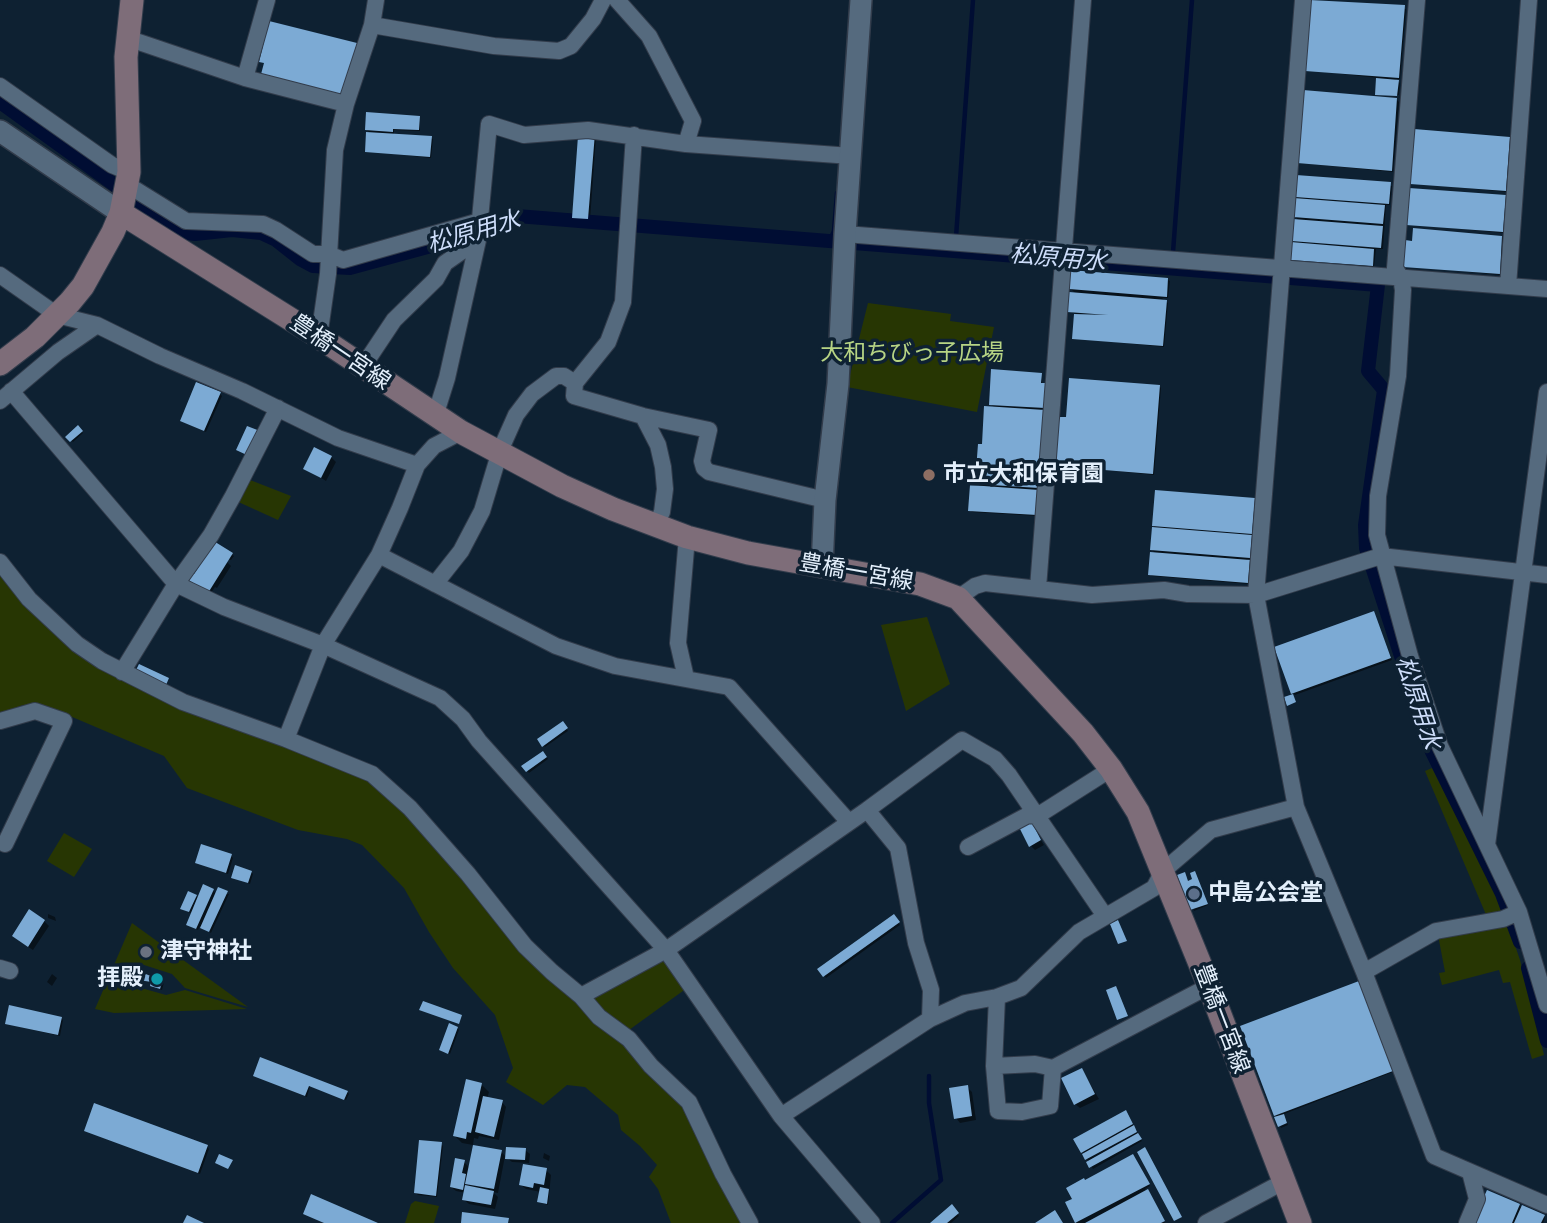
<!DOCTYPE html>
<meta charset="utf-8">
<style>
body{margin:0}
canvas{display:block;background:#0e2132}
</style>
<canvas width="1547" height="1223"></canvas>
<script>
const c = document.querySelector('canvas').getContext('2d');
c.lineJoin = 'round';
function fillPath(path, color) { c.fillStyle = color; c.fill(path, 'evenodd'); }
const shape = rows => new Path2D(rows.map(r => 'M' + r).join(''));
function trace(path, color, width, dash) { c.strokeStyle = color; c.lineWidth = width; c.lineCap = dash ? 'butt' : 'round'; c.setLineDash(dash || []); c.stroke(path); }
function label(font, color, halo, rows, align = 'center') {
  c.font = font + ' "Space Grotesk","Noto Sans JP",sans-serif'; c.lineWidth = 7; c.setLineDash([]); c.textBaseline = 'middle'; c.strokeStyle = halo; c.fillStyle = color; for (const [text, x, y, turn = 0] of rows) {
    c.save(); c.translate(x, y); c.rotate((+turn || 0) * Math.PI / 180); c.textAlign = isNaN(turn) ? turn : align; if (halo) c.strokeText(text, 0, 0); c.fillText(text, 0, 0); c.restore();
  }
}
const green = shape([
 [868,303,951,314,950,321,994,327,977,412,847,387],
 [245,478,291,496,278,520,234,500],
 [0,572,75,649,364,776,405,810,615,1035,677,1098,745,1223,671,1223,658,1189,649,1177,657,1165,640,1146,621,1130,618,1115,585,1087,567,1085,543,1105,506,1082,513,1068,495,1015,453,968,429,932,404,888,362,845,347,839,298,830,187,788,164,756,44,705,23,705,0,714],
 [927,617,950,684,906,711,881,625],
 [1432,768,1497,897,1503,913,1487,917,1425,771],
 [64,833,92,849,74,877,47,861],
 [1507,922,1520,960,1544,1055,1532,1059,1510,982,1503,983,1499,970,1442,985,1439,973,1445,972,1438,935],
 [132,923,248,1007,185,988,172,974,141,964,134,986,166,995,185,990,247,1009,114,1013,95,1009],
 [665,959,687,988,629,1030,603,1016,593,999],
 [415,1201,439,1206,434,1223,405,1223,411,1204]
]);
const shadow = shape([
 [1312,0,1406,9,1400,79,1395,79,1400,83,1399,95,1377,93,1378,78,1306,70],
 [1395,98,1399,102,1393,172,1299,163],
 [420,118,420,131,394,130,394,135,431,138,433,139,431,158,367,151,371,134,366,129],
 [596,137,590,220,575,219,574,218,579,138],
 [1510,138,1511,140,1507,192,1411,183],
 [1298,177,1392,186,1390,205,1386,205,1383,249,1376,249,1374,267,1291,259,1294,220,1299,221,1295,216],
 [1505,197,1507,199,1504,233,1408,224],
 [1502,237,1504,239,1501,275,1405,266],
 [1168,280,1170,281,1168,298,1162,298,1168,303,1164,347,1074,338,1076,314,1069,311,1076,294,1071,289],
 [1041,374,1046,409,1041,409,1046,414,1040,489,1036,489,1040,493,1038,516,972,512,970,510,981,488,977,483,983,446,995,408,990,404],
 [1159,386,1161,388,1154,475,1057,465,1067,419],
 [220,394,222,396,206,432,183,422],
 [78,428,83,433,73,442,68,437],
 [331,457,336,462,326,481,305,468],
 [1157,492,1254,500,1256,501,1251,559,1247,559,1251,563,1249,584,1152,576,1150,574,1156,554,1152,550],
 [213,542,234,556,231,560,221,556,231,566,217,588,215,587,211,593,191,581,203,582],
 [1374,613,1392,660,1295,695,1293,693],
 [563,723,568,731,545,747,539,740],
 [543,753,548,759,529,773,524,766],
 [1030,823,1044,845,1035,850,1030,845],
 [231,856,233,858,228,874,197,863],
 [251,872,253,874,250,884,233,877],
 [1195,873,1208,905,1194,911,1184,874,1189,882,1195,880],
 [213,891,217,894,229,894,211,933,200,926,198,930,190,926,193,914,184,910,196,896,199,899],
 [48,914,55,917,56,921,48,918],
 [894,917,900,925,826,978,820,969],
 [44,921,49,926,33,950,19,941],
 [52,974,57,978,52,986,47,982],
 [163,977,165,979,162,990,153,987,153,983,141,980],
 [1360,985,1393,1072,1284,1114,1288,1125,1281,1128,1243,1027],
 [61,1018,63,1020,60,1036,7,1024],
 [457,1028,459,1030,450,1054,443,1052,441,1050],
 [1082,1070,1099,1099,1080,1108,1075,1104],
 [255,1076,347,1092,349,1094,346,1100,310,1086,307,1097],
 [482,1085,489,1092,487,1099,502,1102,506,1107,499,1140,479,1136,478,1139,474,1138,473,1145,462,1143,455,1136],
 [967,1087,972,1092,976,1120,960,1123,956,1118],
 [1127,1114,1142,1141,1093,1169,1076,1140],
 [86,1131,207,1147,209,1149,200,1174],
 [441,1144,443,1146,437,1197,418,1195,416,1193],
 [525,1150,530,1154,529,1163,512,1162,507,1158],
 [501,1151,505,1156,498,1193,493,1192,498,1197,495,1209,469,1204,464,1200,466,1193,456,1191,451,1187,464,1162,470,1168],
 [544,1153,550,1156,549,1161,543,1158],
 [1135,1158,1150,1186,1145,1189,1165,1223,1077,1223,1067,1203,1074,1199,1086,1182],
 [546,1170,551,1175,548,1205,539,1202,541,1192,526,1189,521,1185],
 [1519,1206,1544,1216,1545,1218,1543,1223,1474,1223],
 [952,1207,959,1216,951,1223,933,1223]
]);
const stream = shape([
 [956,237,973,0],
 [829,242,834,231,837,193],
 [1173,252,1192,0],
 [892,1223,941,1180,929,1103,929,1076]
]);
const canal = shape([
 [0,102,180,232,195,234,232,230,261,233,276,240,300,259,313,266,350,268,472,235,517,216,1378,285,1368,371,1384,390,1365,525,1366,548,1432,752,1502,894,1520,942],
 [1528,968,1547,1041]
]);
const building = shape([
 [1310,0,1405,5,1399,78,1305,71],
 [269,21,357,43,343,99,260,78,264,63,259,62],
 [1376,78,1399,80,1397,96,1375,95],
 [1303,90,1397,98,1392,171,1297,163],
 [366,112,420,116,419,130,393,129,393,132,365,130],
 [1414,129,1510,137,1506,191,1410,184],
 [366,132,432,136,430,157,365,152],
 [595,133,588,219,572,218,578,136],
 [1296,175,1391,182,1389,204,1295,197],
 [1409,188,1506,195,1503,232,1406,225],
 [1294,198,1385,205,1383,224,1293,217],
 [1293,219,1383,226,1381,248,1291,241],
 [1413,228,1502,236,1500,274,1403,267,1405,240,1412,241],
 [1291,242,1374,249,1373,266,1290,260],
 [1070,270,1168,278,1167,297,1069,289],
 [1069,292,1167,300,1163,346,1072,339,1074,314,1108,315,1067,312],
 [991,369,1042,373,1041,383,1047,383,1045,408,989,405],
 [1069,378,1160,385,1153,474,1055,466,1059,417,1066,417],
 [196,382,221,392,204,431,180,421],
 [984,406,1045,410,1039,488,975,484,978,444,982,444],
 [78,425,83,431,70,442,65,437],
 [247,426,260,431,249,456,236,450],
 [314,447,332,456,321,478,303,469],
 [970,485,1039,490,1037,515,968,511],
 [1155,490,1255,498,1252,534,1152,526],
 [1152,527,1252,535,1250,558,1150,550],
 [212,540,233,553,208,593,187,579,192,572,194,574,211,548],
 [1150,552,1250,560,1248,583,1148,575],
 [1374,611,1391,658,1291,694,1274,647],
 [139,664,169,678,166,685,136,670],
 [1293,694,1296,702,1287,706,1284,697],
 [563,721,568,728,542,747,537,739],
 [543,751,547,757,526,772,521,766],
 [1031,821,1041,840,1029,847,1019,827],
 [201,844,232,854,226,873,195,863],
 [235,865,252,871,248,883,231,878],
 [1195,871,1208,904,1190,910,1177,875,1185,872,1188,881,1192,879,1190,873],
 [203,884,214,889,196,929,186,925],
 [218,887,228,891,209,932,200,928],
 [188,891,197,895,189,912,180,909],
 [29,909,45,920,28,947,12,936],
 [894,914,900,922,823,977,817,969],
 [1118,920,1127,941,1118,944,1110,924],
 [141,972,153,977,154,973,164,976,160,989,150,986,151,982,139,980],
 [1359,981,1393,1071,1274,1116,1240,1026],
 [1116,986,1128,1016,1117,1020,1106,990],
 [423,1001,462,1015,459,1024,419,1010],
 [9,1005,62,1017,58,1035,5,1024],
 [449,1023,458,1027,448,1054,439,1050],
 [260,1057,348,1091,344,1100,309,1086,305,1096,253,1076],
 [1082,1068,1095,1094,1074,1105,1061,1078],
 [466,1079,482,1083,471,1133,467,1132,466,1139,453,1136],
 [968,1085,972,1116,954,1119,949,1088],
 [483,1096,503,1100,494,1137,475,1132],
 [94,1103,208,1145,198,1173,84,1131],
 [1126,1110,1133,1124,1081,1153,1073,1139],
 [1284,1114,1287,1123,1278,1127,1274,1117],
 [1134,1125,1137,1132,1085,1160,1082,1154],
 [1138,1133,1142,1139,1089,1168,1086,1162],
 [419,1140,442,1142,436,1196,414,1193],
 [473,1145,502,1150,494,1189,465,1184],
 [506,1147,526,1148,525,1160,505,1159],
 [1145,1147,1182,1217,1174,1221,1137,1152],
 [219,1154,233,1160,228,1169,215,1163],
 [1133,1154,1150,1184,1075,1223,1065,1202,1072,1199,1066,1188,1084,1178,1085,1180],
 [455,1158,465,1160,462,1173,466,1174,463,1190,450,1187],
 [523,1164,547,1168,544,1185,534,1183,533,1188,519,1185],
 [465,1185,494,1191,491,1205,462,1200],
 [540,1187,549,1189,547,1204,537,1202],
 [1148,1189,1165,1221,1161,1223,1085,1223],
 [1487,1190,1520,1204,1512,1223,1472,1223],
 [311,1194,378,1223,324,1223,303,1214],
 [952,1204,959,1213,947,1223,930,1223],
 [1522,1205,1545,1215,1541,1223,1514,1223],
 [1055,1210,1063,1223,1035,1223],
 [462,1212,509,1218,508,1223,461,1223],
 [187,1215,204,1223,183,1223]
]);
const minor = shape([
 [617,0,649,36,693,121,686,144],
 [1303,0,1256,595,1296,807,1364,972,1434,1156,1547,1205],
 [1417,0,1395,268,1401,278,1403,290,1398,376,1378,496,1377,535,1410,656,1440,746,1519,912,1547,1005],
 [372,25,494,46,559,51,571,46,593,19,603,0],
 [127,38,245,78,346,104],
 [245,78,267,0],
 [0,86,112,165,129,172],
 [128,185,186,221,263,224,276,230,313,254,329,254,343,260,480,221],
 [845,234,1547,289],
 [0,275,57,315,97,325,160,356,242,391,338,438,417,465],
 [1508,286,1529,0],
 [319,337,328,274,335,150,346,104,372,25,376,0],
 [362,368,394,320,436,279,445,263,478,240],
 [575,383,574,396,643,416,709,430,702,461,704,468,709,472,825,500],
 [11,391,176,584,224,607,323,645,440,698,463,719,479,741,666,950,781,1116,872,1223],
 [0,401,58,352,97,325],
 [435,416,447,378,478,240,489,124,524,135,588,130,686,144,851,156],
 [643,416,658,445,663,467,665,489,662,512,656,525],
 [379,555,556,646,615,666,729,687,848,821],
 [0,562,29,599,77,644,102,661,183,702,286,739,372,774,410,808,468,874,525,946,552,972,581,996,599,1017,629,1039,651,1066,689,1102,723,1174,750,1223],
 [435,584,461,551,482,511,500,451,516,415,532,394,556,376,564,376,575,383,608,342,623,302,634,135],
 [1038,588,1083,0],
 [958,598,975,586,985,583,1092,595,1164,590,1188,594,1256,595,1381,556,1547,575],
 [122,672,176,584,211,535,233,496,278,408],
 [686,678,678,643,687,537],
 [0,721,35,711,64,721,5,844],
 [286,739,323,645,379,555,400,508,417,465,434,446,461,432],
 [867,810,898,848,916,943,931,990,930,1019],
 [1487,845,1547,392],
 [968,847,1028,815,1037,816,1111,769],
 [0,968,10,971],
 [1364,972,1436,931,1503,919,1519,912],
 [581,996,666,950,867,810,962,740,995,759,1009,775,1105,916],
 [997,997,994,1066,998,1111,1022,1112,1050,1106,1053,1068],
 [994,1066,1035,1064,1053,1068,1209,986],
 [781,1116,930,1019,965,1003,997,997,1021,988,1079,932,1154,888,1163,871,1211,830,1296,807],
 [1206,1223,1283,1182],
 [1467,1223,1477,1199,1470,1172]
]);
const tertiary = shape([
 [0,131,121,213],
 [822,567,825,500,838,384,845,234,861,0]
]);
const secondary = shape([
 [121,213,319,337,461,432,562,486,613,509,687,537,748,553,920,584,958,598,1083,733,1111,769,1138,812,1209,986,1300,1223],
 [0,364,35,337,70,302,83,286,113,232,121,213,129,172,126,57,132,0]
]);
const markers = [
 [929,475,7,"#8d6e63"],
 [1194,894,7,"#5c6f8a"],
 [146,952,7,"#6b7280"],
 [157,979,7,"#0f9aa8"]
];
const streetNames = [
 ["豊橋一宮線",340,353,34],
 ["豊橋一宮線",856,573,10],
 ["豊橋一宮線",1221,1019,69]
];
const parkNames = [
 ["大和ちびっ子広場",912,354]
];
const poiNames = [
 ["市立大和保育園",943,475],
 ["中島公会堂",1208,894],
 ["津守神社",160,952],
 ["拝殿",143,979,"right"]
];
const waterNames = [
 ["松原用水",474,233,-16],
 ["松原用水",1058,259,5],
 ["松原用水",1417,703,72]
];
fillPath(green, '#273603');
fillPath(shadow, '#0007');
trace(stream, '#000d33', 4.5);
trace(canal, '#000d33', 14);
fillPath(building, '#7caad4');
trace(minor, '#323c4b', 18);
trace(tertiary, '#323c4b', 24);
trace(secondary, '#323c4b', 25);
trace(minor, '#556a7e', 16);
trace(tertiary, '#556a7e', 21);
trace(secondary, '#7e6d79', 23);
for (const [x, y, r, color] of markers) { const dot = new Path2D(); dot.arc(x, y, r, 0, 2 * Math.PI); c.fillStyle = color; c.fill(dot); trace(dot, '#0e2132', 2.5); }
label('23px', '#e3effb', '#0e2132', streetNames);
label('23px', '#b7d484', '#0e2132', parkNames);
label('bold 23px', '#e3effb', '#0e2132', poiNames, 'left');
label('italic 24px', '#cdddfa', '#0e2132', waterNames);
</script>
